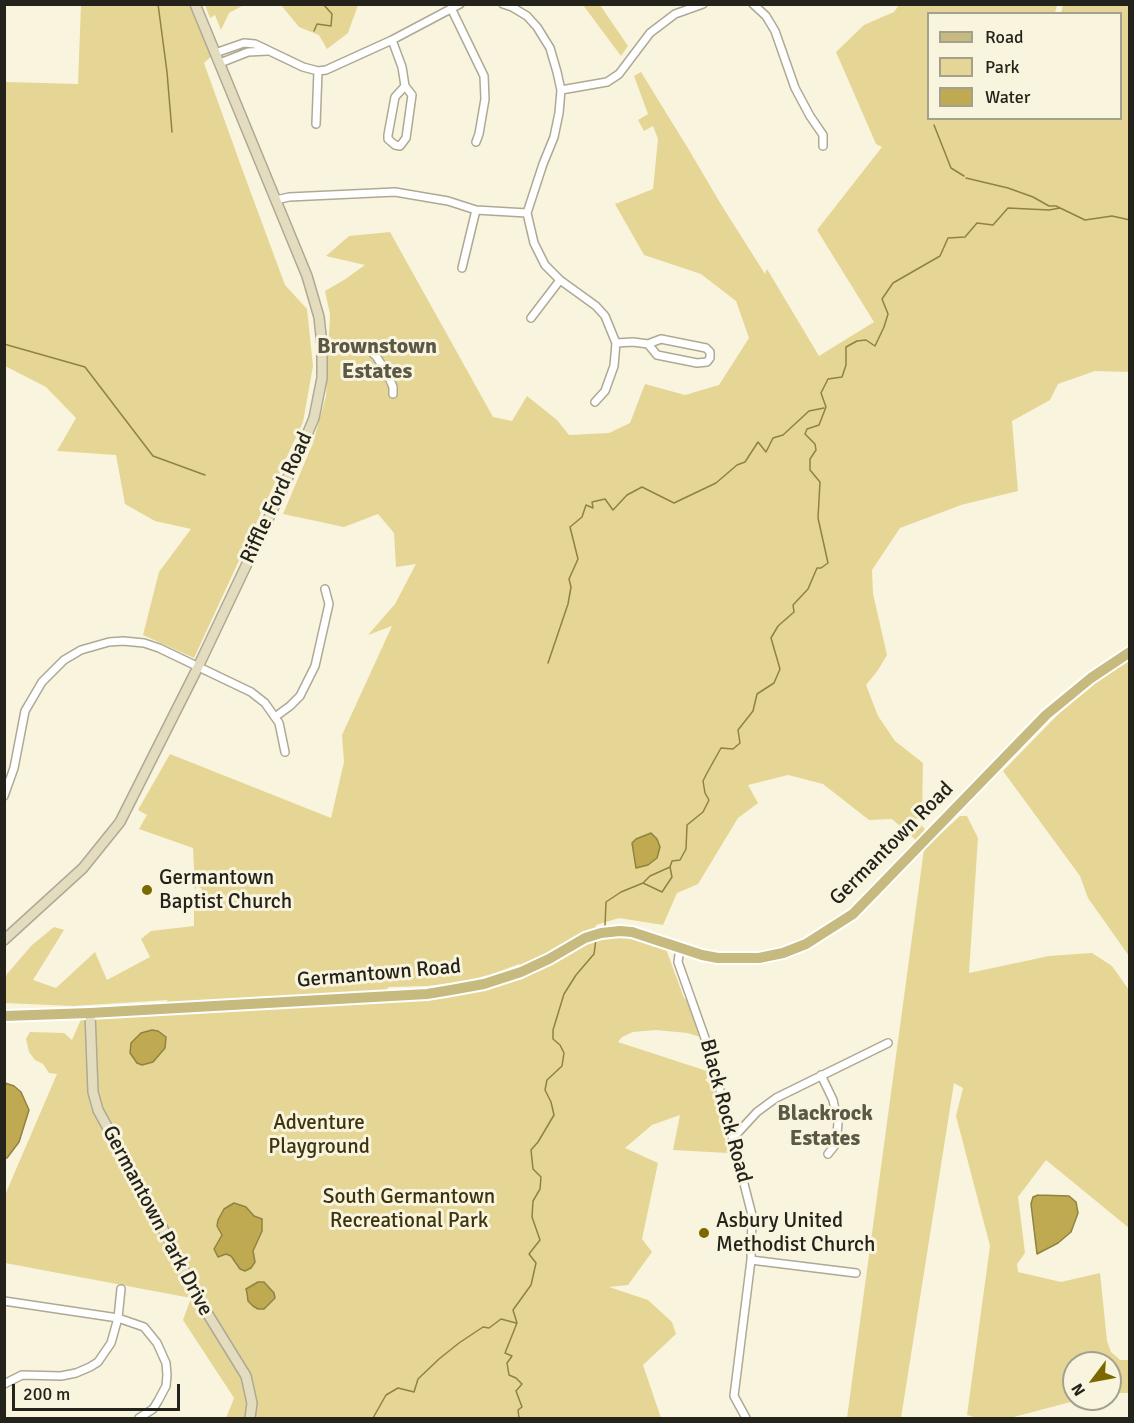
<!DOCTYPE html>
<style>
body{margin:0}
#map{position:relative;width:1134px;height:1423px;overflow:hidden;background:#f9f4de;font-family:Signika,sans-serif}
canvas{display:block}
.frame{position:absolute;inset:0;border:6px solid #24231b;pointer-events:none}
.legend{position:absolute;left:927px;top:12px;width:195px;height:108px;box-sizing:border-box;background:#f9f4de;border:2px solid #a4a090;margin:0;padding:8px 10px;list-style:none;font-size:18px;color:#24231b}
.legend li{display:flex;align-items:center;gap:12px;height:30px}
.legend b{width:30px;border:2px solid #a4a090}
.north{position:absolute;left:1062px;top:1351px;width:60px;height:60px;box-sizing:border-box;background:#f9f4de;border:2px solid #a4a090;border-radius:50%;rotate:238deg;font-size:16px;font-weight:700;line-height:24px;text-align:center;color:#24231b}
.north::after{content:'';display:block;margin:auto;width:21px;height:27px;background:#7b6800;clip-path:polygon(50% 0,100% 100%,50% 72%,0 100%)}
.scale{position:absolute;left:12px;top:1384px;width:168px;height:27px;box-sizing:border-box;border:3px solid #24231b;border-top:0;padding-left:8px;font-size:18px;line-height:21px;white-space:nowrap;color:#24231b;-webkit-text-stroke:4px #f9f4de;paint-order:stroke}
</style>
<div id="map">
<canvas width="1134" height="1423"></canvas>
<div class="frame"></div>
<ul class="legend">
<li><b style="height:8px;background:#c7ba7f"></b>Road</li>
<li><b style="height:16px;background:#e5d695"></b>Park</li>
<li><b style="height:16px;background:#bfaa51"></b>Water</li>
</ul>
<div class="north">N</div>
<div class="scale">200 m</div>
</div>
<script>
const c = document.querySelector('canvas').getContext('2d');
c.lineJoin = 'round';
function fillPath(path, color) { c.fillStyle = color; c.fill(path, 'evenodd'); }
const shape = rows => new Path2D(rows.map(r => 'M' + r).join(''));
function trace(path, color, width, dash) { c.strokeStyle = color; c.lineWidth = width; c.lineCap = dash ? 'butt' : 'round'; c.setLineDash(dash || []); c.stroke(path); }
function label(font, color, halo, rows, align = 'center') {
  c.font = font + ' Signika,sans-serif'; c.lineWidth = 6; c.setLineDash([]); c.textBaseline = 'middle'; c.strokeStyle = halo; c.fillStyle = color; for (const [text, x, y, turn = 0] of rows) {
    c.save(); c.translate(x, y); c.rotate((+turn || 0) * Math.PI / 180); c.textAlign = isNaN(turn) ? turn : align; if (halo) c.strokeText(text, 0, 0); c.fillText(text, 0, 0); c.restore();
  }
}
const green = shape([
 [81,5,195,5,215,53,204,63,241,166,285,285,307,309,313,366,303,422,194,658,143,635,159,572,191,529,155,521,125,504,116,455,57,451,76,418,46,387,5,366,5,82,78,84],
 [205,5,244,5,229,13,221,30,215,15,210,18],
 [281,5,358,5,348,33,327,49,319,35,299,27],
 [583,5,600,5,628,46,621,56],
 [899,5,1057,5,1055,13,928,14,928,118,1120,118,1120,14,1061,13,1063,5,1129,5,1129,372,1095,371,1058,384,1050,400,1012,421,1018,491,961,505,900,528,872,570,873,594,887,655,878,670,866,685,878,716,895,741,923,763,922,819,915,819,925,829,918,842,892,819,869,820,823,784,788,775,748,785,758,803,738,818,698,884,677,893,663,925,619,918,596,925,593,938,611,936,628,936,666,949,684,998,692,1002,704,1038,687,1033,656,1030,633,1032,622,1037,618,1042,713,1073,705,1080,715,1087,728,1153,673,1150,680,1115,652,1125,625,1148,658,1163,642,1239,652,1252,628,1285,609,1287,648,1300,672,1322,676,1334,643,1365,661,1418,226,1418,234,1398,183,1320,191,1298,5,1263,5,1195,57,1074,49,1073,43,1064,35,1060,29,1052,26,1039,30,1032,64,1033,72,1040,82,1017,161,1006,168,1000,73,1006,5,1003,5,980,7,974,32,945,54,927,64,930,33,980,56,988,95,952,107,980,150,957,141,939,151,931,194,926,194,896,197,897,202,889,197,886,195,890,193,848,139,829,147,815,138,810,170,754,331,818,344,762,342,735,392,626,368,635,395,604,416,564,396,567,394,533,378,514,344,527,283,514,313,443,326,396,330,314,325,291,344,280,365,265,326,256,349,236,390,232,493,417,512,421,527,396,557,420,569,435,609,433,630,423,645,384,685,395,719,385,749,338,736,301,701,274,644,255,615,204,653,189,658,139,653,126,644,131,638,120,648,114,634,76,641,72,689,150,722,206,765,274,767,269,819,356,874,322,817,230,882,147,876,144,836,52,864,25,894,12],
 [519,964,527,973,522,977,486,988,374,1000,389,987,428,986,465,981,493,974],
 [1129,659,1129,956,1088,898,1080,876,1003,771,1077,695],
 [960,816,967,816,978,838,969,973,1049,956,1092,953,1112,966,1129,990,1129,1228,1046,1160,1018,1197,1025,1253,1017,1264,1018,1272,1061,1282,1100,1273,1107,1341,1111,1352,1120,1360,1129,1360,1129,1393,1110,1393,1110,1363,1074,1363,1074,1399,1082,1399,1010,1418,977,1418,967,1415,990,1246,956,1116,963,1088,954,1083,901,1418,847,1418,924,849]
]);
const water = shape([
 [651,833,657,839,660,847,657,858,648,865,636,868,632,843,636,839,651,833],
 [152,1030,158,1031,166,1037,165,1048,153,1062,142,1065,137,1063,130,1053,131,1043,141,1033,152,1030],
 [5,1083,14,1086,21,1092,29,1110,19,1142,7,1158,5,1158,5,1083],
 [1038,1195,1069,1196,1076,1202,1078,1213,1071,1232,1058,1243,1037,1254,1031,1204,1033,1197,1038,1195],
 [234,1203,246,1207,254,1216,262,1219,262,1231,253,1251,255,1262,251,1268,245,1271,240,1269,231,1256,226,1254,218,1257,214,1249,222,1235,217,1226,218,1220,224,1209,234,1203],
 [258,1282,264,1282,274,1293,275,1298,264,1309,258,1309,253,1306,248,1301,247,1293,246,1289,258,1282]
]);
const stream = shape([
 [158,4,167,72,172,132],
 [314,31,317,24,331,26,332,14,323,4],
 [934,125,951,168,964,176],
 [966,178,1008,188,1033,197,1049,206,1056,206,1085,220,1112,216,1130,220],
 [4,344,85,367,153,456,205,475],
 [548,663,568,604,571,587,569,579,578,559,570,527,582,517,586,505,593,508,592,502,605,499,613,510,627,495,642,487,674,503,716,483,737,465,745,462,758,442,766,452,773,438,783,435,809,411,824,408],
 [644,882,650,876,670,867],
 [605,926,606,902,621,892,643,883,662,892,672,877,670,867,672,861,680,860,686,849,687,825,703,812,709,800,705,793,703,781,707,773,721,748,733,749,740,743,738,730,753,711,757,694,774,683,780,669,771,638,778,626,794,612,793,605,808,589,817,568,821,568,828,563,818,518,820,482,810,470,810,459,816,450,815,444,805,434,807,429,819,425,826,407,821,393,828,379,842,377,846,365,846,347,857,341,866,340,875,346,884,327,888,314,882,299,893,283,940,256,948,238,965,237,977,223,993,225,1008,208,1049,210,1060,208],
 [373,1418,386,1395,398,1388,414,1392,418,1379,439,1359,459,1343,483,1327,489,1328,501,1319,516,1323],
 [519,1418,518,1410,522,1407,516,1391,522,1384,516,1378,509,1375,507,1363,512,1356,505,1353,517,1323,513,1310,531,1285,536,1263,529,1254,540,1240,532,1217,533,1201,540,1189,541,1177,533,1169,531,1150,538,1142,554,1115,551,1102,545,1090,547,1080,562,1066,564,1053,560,1045,553,1039,553,1030,564,994,576,975,594,954,596,939]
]);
const street = shape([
 [503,4,512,7,527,16,537,27,550,48,557,72,561,90,559,113,554,137,543,164,527,213,534,243,545,265,560,280,596,306,605,316,616,343,614,366,605,391,595,402],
 [753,4,766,16,775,31,795,88,810,116,823,135,823,146],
 [451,8,484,76,485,99,479,134,476,142],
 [392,40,402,67,405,86,395,97,388,135,388,139,395,145,400,146,406,138,412,95,405,86],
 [215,53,244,43,255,44,303,67,318,71,326,70,392,40,460,4],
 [220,63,248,52,268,51],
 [561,90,607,82,619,74,650,33,675,14,703,4],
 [316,124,318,71],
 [276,200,289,197,395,192,448,201,476,210,527,213],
 [462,268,476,210],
 [531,318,560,280],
 [616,343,633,342,648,344,661,339,706,348,710,352,710,358,707,362,697,363,657,355,648,344],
 [322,345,354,345,370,351,376,356,387,373,393,387,393,394],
 [275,717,290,706,300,696,315,666,329,604,325,589],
 [4,796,14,768,25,711,42,682,64,660,81,650,109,642,123,641,144,643,159,648,251,692,265,703,279,723,285,752],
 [680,948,678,962,711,1055,752,1215,751,1260,734,1396,746,1418],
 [821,1075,833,1100,838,1123,836,1144,828,1154],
 [733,1138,757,1112,776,1098,888,1043],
 [751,1260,856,1273],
 [4,1301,118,1318,144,1327,157,1343,166,1363,167,1375,166,1386,158,1401,153,1409,139,1418],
 [4,1384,22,1375,61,1376,76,1373,90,1367,98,1362,111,1343,118,1318,121,1289]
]);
const secondary = shape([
 [4,940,83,868,120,822,198,667,299,454,314,418,322,378,322,345,319,317,307,276,195,4],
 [90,1013,93,1092,98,1110,169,1240,196,1295,246,1376,252,1403,250,1418]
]);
const primary = shape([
 [4,1016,90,1013,427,994,451,990,484,984,521,972,549,959,585,938,601,933,620,931,632,932,702,955,718,958,759,958,783,953,806,944,853,914,1046,715,1091,678,1130,652]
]);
const markers = [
 [147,890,6,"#7b6800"],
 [704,1233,6,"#7b6800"]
];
const streetNames = [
 ["Riffle Ford Road",277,498,-65],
 ["Germantown Road",892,844,-45],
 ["Germantown Road",379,974,-5],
 ["Black Rock Road",725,1111,75],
 ["Germantown Park Drive",157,1221,62]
];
const poiNames = [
 ["Germantown",159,878],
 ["Baptist Church",159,902],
 ["Asbury United",716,1221],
 ["Methodist Church",716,1245]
];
const parkNames = [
 ["Adventure",319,1123],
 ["Playground",319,1147],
 ["South Germantown",409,1197],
 ["Recreational Park",409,1221]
];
const neighbourhoodNames = [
 ["Brownstown",377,347],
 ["Estates",377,372],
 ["Blackrock",825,1114],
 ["Estates",825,1139]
];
fillPath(green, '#e5d695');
fillPath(water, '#bfaa51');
trace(water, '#908241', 1.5);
trace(stream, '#908241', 1.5);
trace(street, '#aea995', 10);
trace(secondary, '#aea995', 12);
trace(primary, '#fff', 14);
trace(street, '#fff', 7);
trace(secondary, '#e3dcbf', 9);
trace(primary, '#c7ba7f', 10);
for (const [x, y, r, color] of markers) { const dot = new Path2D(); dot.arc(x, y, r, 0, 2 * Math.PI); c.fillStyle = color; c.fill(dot); trace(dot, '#f9f4de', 2); }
label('21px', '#24231b', '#f9f4de', streetNames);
label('21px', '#24231b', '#f9f4de', poiNames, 'left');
label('21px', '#3d340d', '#f9f4de', parkNames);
label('bold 22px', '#5c5846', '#f9f4de', neighbourhoodNames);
</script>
